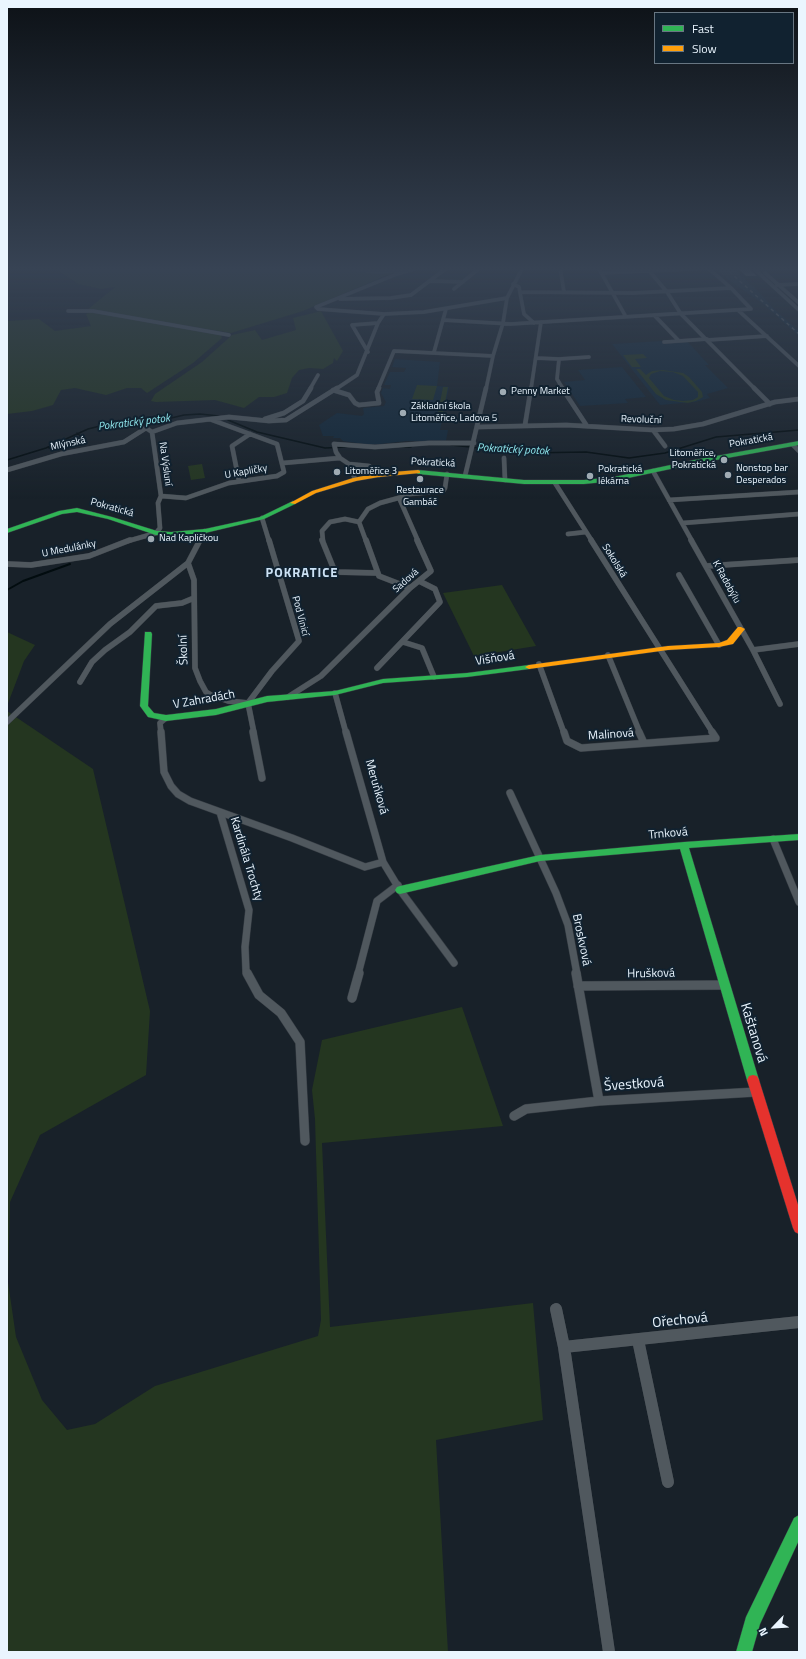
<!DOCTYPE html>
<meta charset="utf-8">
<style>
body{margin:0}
#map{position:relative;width:806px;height:1659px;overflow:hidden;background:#182129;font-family:"Titillium Web",sans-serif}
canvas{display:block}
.frame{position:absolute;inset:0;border:8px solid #eaf5fe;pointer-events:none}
.legend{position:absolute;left:654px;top:12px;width:140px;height:52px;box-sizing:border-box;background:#112230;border:1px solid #687682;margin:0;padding:5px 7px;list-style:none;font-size:12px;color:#eaf5fe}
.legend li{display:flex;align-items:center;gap:8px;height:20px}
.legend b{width:20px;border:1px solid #687682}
.north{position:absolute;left:754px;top:1607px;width:40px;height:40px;-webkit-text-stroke:3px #112230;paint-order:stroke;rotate:245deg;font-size:11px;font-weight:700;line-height:16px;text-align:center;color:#eaf5fe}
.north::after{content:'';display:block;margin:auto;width:14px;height:18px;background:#eaf5fe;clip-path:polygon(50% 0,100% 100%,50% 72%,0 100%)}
</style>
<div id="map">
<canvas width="806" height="1659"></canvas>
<div class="frame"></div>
<ul class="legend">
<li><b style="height:5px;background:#30b455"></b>Fast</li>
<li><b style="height:5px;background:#ff9f0a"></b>Slow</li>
</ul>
<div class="north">N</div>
</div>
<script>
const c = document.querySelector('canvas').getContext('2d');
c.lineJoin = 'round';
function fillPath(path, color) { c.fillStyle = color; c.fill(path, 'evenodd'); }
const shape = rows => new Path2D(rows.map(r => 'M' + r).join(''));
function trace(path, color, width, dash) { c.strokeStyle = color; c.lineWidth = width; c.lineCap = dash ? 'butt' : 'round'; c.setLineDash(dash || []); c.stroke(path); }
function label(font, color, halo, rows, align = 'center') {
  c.font = font + ' "Titillium Web",sans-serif'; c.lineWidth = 4; c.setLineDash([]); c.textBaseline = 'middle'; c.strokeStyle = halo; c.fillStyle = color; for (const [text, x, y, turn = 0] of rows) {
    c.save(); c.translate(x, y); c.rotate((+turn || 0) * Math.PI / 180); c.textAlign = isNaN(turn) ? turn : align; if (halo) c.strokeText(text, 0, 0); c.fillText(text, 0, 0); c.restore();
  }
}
const built = shape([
 [714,267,731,267,735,270,757,290,773,308,799,331,799,336,762,303,727,279],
 [662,341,664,343,687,341,709,365,705,365,728,388,707,394,710,398,695,402,660,405,612,344],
 [395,359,440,362,437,386,449,387,440,430,448,430,446,441,406,441,371,445,343,441,340,438,333,438,334,436,323,436,319,425,337,413,362,416,364,414,363,408,384,406,386,402,381,393,383,388,390,389,391,385,384,385,390,372,404,372,406,368,392,367],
 [622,367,646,397,625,399,628,403,580,406,564,382,585,380,578,370]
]);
const green = shape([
 [53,267,211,268,411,267,385,276,303,311,231,333,87,310,115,287,101,289,78,284],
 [321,311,343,351,337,361,334,358,333,363,323,369,309,368,299,370,292,378,287,393,274,397,259,397,244,408,215,400,156,402,151,401,155,394,202,362,232,335,255,330,262,340,296,330,293,318],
 [92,312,221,335,222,338,193,363,147,393,141,388,127,388,106,395,75,388,61,390,53,405,32,411,7,414,7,321,39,319,55,331,91,326,86,314],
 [643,354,647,358,635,359,641,367,632,367,623,355],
 [636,369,640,369,646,375,652,371,663,370,683,373,689,377,702,392,703,397,696,401,688,403,666,400,656,394],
 [660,371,673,372,683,376,698,392,698,397,693,400,683,401,674,400,664,396,649,378,651,374],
 [417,385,437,386,433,400,412,399],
 [443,387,448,387,441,423,436,423],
 [202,464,205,478,191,480,188,466],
 [502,585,536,646,474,656,443,593],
 [7,632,35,645,24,661,7,706],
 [7,711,93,769,150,1011,146,1075,40,1135,10,1202,8,1282,16,1337,42,1400,67,1430,95,1424,155,1386,318,1336,321,1320,315,1119,312,1090,322,1040,462,1007,503,1126,322,1143,330,1327,533,1303,543,1420,436,1440,448,1652,7,1652]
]);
const streamFar1 = shape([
 [228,420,257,432,325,448,347,447],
 [451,445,527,453,586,452,629,458,665,453,716,437,799,430],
 [400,447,411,447],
 [49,448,80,443,83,438,77,433],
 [7,460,46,448,88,429,104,425,125,422,150,423,184,415,200,414,219,416]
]);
const stream = shape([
 [7,590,23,581,70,564]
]);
const building = shape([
 [738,268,749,268,757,276,746,276]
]);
const streetFar5 = shape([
 [350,267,354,269,377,272,402,270],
 [420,267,397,274,316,307,318,309,384,314,424,312,507,298],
 [560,267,564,292],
 [598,267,626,317],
 [646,267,667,292,681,314,755,389],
 [752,267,799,310],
 [601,273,708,268],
 [765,273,799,303],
 [430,281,463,282],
 [513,284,519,287,524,314,534,323],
 [777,285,799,284],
 [454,289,481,267],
 [520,292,633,293,731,288],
 [340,299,391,298,411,295,448,267],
 [68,311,93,311,229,335],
 [739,311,799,366],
 [654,315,678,340],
 [443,320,511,324,751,309,731,288,707,267],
 [708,340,767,336],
 [664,342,707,339],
 [368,352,352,325,378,323],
 [434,352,446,309],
 [536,358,559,359,589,357],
 [559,359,557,379,563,389],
 [310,389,318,375],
 [336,389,357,375,378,323,384,314],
 [378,389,394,351,493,356],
 [486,389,493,356,503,323,507,298,523,267],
 [531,389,541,322]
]);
const streetFar4 = shape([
 [562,388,587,426],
 [754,388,770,404],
 [333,390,349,395,355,403,359,405,379,403,377,392,379,388],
 [265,419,284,413,303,401,311,388],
 [525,425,531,388],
 [478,427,566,425,653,430,674,429,703,424,775,402,799,399],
 [653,430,665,446],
 [152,432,177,423,229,417,269,421,286,420,337,388],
 [793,445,799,451],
 [340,458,336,452,334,444,375,447,429,443,474,443],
 [504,458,505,480],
 [283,463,340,458,349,464,369,466,379,475],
 [349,464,355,479],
 [7,470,61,454,124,442,146,428,152,432],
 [653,471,692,541],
 [465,476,486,388],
 [239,481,232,446,250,434],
 [555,483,592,541],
 [161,496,186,498,229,483,277,476,284,472,277,444,212,420],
 [669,500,799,492],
 [262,518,269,541],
 [683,523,799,514],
 [568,534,586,532],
 [128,541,156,533,160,528,158,503,161,496,152,432],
 [200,541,205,531],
 [323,541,322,531,330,522,345,519,359,522],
 [366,541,359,522,368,509,380,503,402,497],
 [418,541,400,500,402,497,410,494,443,491,445,488,447,474]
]);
const streetFar3 = shape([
 [322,540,335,572,377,573],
 [366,540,379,576,410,588],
 [591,540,713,733],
 [691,540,753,650,780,704],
 [188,563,194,580,195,668,200,681,206,692,211,695,228,701,248,703],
 [7,564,31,565,89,556,130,540],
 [707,566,799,560],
 [679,575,719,645],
 [403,642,422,648,434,677],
 [753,650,799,644],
 [608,655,640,733],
 [539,664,564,733],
 [377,668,440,602,435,589,419,581],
 [80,682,92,662,105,650,130,632,156,606,182,603,194,598],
 [335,693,346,733],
 [288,697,321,676,410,588,431,571,417,540],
 [248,703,272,671,299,641,269,540],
 [248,703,254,733],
 [7,722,110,624,188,563,200,540],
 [161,733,160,723,166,718]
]);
const streetFar2 = shape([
 [161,732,164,772,171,786,178,794,190,801,292,838,365,867,383,862],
 [253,732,262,778],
 [346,732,383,862,400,890,454,963],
 [564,732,567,741,581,748,716,738,712,732],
 [639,732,644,743],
 [510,793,556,893,568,925,577,974],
 [220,812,249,910,245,947,246,971,247,974],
 [773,839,799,902],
 [358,974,377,901,398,885]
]);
const streetFar1 = shape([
 [247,973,259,995,281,1013,300,1042,305,1141],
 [576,973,599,1101],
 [578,986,724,985],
 [352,998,359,973],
 [514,1116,526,1109,599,1101,756,1092]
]);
const street = shape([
 [556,1309,564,1347,609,1652],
 [638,1340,668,1482],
 [564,1347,799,1322]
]);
const fast = shape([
 [799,441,799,445,694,464,614,481,584,484,524,484,418,474,415,472,418,470,524,480,584,480,614,477,694,460,799,441],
 [293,501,296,503,295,504,264,519,205,533,171,536,156,535,108,519,77,512,62,514,7,533,7,529,59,511,77,508,112,517,157,531,171,532,205,529,260,517,293,501],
 [145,632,151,632,152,634,148,706,154,713,166,715,216,709,267,696,335,691,383,679,467,673,529,665,533,667,529,669,467,677,383,683,335,695,267,702,216,715,166,721,148,717,140,706,145,632],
 [799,834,799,840,689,848,759,1080,757,1084,753,1085,749,1084,747,1080,680,849,540,861,400,894,397,893,395,890,397,887,400,886,540,855,684,842,799,834],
 [799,1515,799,1540,760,1624,752,1652,736,1652,746,1617,794,1518,799,1515]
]);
const slow = shape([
 [418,470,420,471,420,473,379,477,356,481,316,493,295,504,290,503,312,491,353,478,379,473,418,470],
 [738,627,741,627,745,629,733,644,719,647,668,650,529,669,525,667,529,665,668,646,719,643,727,640,738,627]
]);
const jam = shape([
 [753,1075,757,1076,759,1080,799,1208,799,1234,795,1232,793,1228,747,1080,749,1076,753,1075]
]);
const rail = shape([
 [724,267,799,334]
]);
const markers = [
 [503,392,4,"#a0abb3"],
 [403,413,4,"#a0abb3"],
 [724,460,4,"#a0abb3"],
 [337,472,4,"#a0abb3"],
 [728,475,4,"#a0abb3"],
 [590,476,4,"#a0abb3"],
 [420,479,4,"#a0abb3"],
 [151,539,4,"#a0abb3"]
];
const farPoinames = [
 ["Penny Market",511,392],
 ["Základní škola",411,407],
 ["Litoměřice, Ladova 5",411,419],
 ["Litoměřice,",716,454,"right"],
 ["Pokratická",716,466,"right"],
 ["Nonstop bar",736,469],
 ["Desperados",736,481],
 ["Pokratická",598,470],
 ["lékárna",598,482],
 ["Litoměřice 3",345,472],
 ["Restaurace",420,491,"center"],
 ["Gambáč",420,503,"center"],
 ["Nad Kapličkou",159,539]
];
const farStreetnames = [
 ["Revoluční",641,420,2],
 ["Pokratická",751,441,-10],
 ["Mlýnská",68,444,-12],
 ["Pokratická",433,463,3],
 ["Na Výsluní",165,464,82],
 ["U Kapličky",246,472,-10],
 ["Pokratická",112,508,16],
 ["U Medulánky",69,549,-11],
 ["Sokolská",614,561,58],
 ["Sadová",406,581,-42],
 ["K Radobýlu",726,582,61],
 ["Pod Vinicí",300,616,75]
];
const farWaternames = [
 ["Pokratický potok",134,423,-7],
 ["Pokratický potok",513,450,3]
];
const streetNames = [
 ["Školní",184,650,-92],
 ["Višňová",495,659,-9],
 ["V Zahradách",204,700,-10],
 ["Malinová",611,735,-4],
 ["Meruňková",376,787,74],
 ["Trnková",668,834,-5],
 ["Kardinála Trochty",246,859,73],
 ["Broskvová",581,940,78],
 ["Hrušková",651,974,-1]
];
const farDistrictnames = [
 ["POKRATICE",302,574]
];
const nearStreetnames = [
 ["Kaštanová",753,1033,73],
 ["Švestková",634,1085,-4],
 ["Ořechová",680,1321,-6]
];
fillPath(built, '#122738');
fillPath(green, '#243620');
trace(streamFar1, '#020c0f', 1.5);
trace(stream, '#020c0f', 2);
fillPath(building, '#747e88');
trace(streetFar5, '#363d44', 4);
trace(streetFar4, '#363d44', 5);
trace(streetFar3, '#363d44', 6);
trace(streetFar2, '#363d44', 8);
trace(streetFar1, '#363d44', 10);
trace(street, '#363d44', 12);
trace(fast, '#363d44', 1);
trace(slow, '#363d44', 1);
trace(jam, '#363d44', 1);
trace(streetFar5, '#50585e', 3.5);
trace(streetFar4, '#50585e', 4.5);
trace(streetFar3, '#50585e', 5.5);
trace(streetFar2, '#50585e', 7);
trace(streetFar1, '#50585e', 9);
trace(street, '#50585e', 12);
fillPath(fast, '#30b455');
fillPath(slow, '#ff9f0a');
fillPath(jam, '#e5322d');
trace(rail, '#545c61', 1.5, [3.5, 3.5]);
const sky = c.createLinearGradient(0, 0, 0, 499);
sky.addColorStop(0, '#0d1217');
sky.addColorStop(0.54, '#374354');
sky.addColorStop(1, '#37435400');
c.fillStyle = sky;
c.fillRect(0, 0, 806, 499);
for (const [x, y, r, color] of markers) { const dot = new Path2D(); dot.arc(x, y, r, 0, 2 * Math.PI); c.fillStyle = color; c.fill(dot); trace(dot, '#112230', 1.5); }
label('10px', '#eaf5fe', '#112230', farPoinames, 'left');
label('10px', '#eaf5fe', '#112230', farStreetnames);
label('italic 11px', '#90e8ee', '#112230', farWaternames);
label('12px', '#eaf5fe', '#112230', streetNames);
c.letterSpacing = '1px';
label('bold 13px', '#cce2f5', '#112230', farDistrictnames);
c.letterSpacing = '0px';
label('14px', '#eaf5fe', '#112230', nearStreetnames);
</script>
